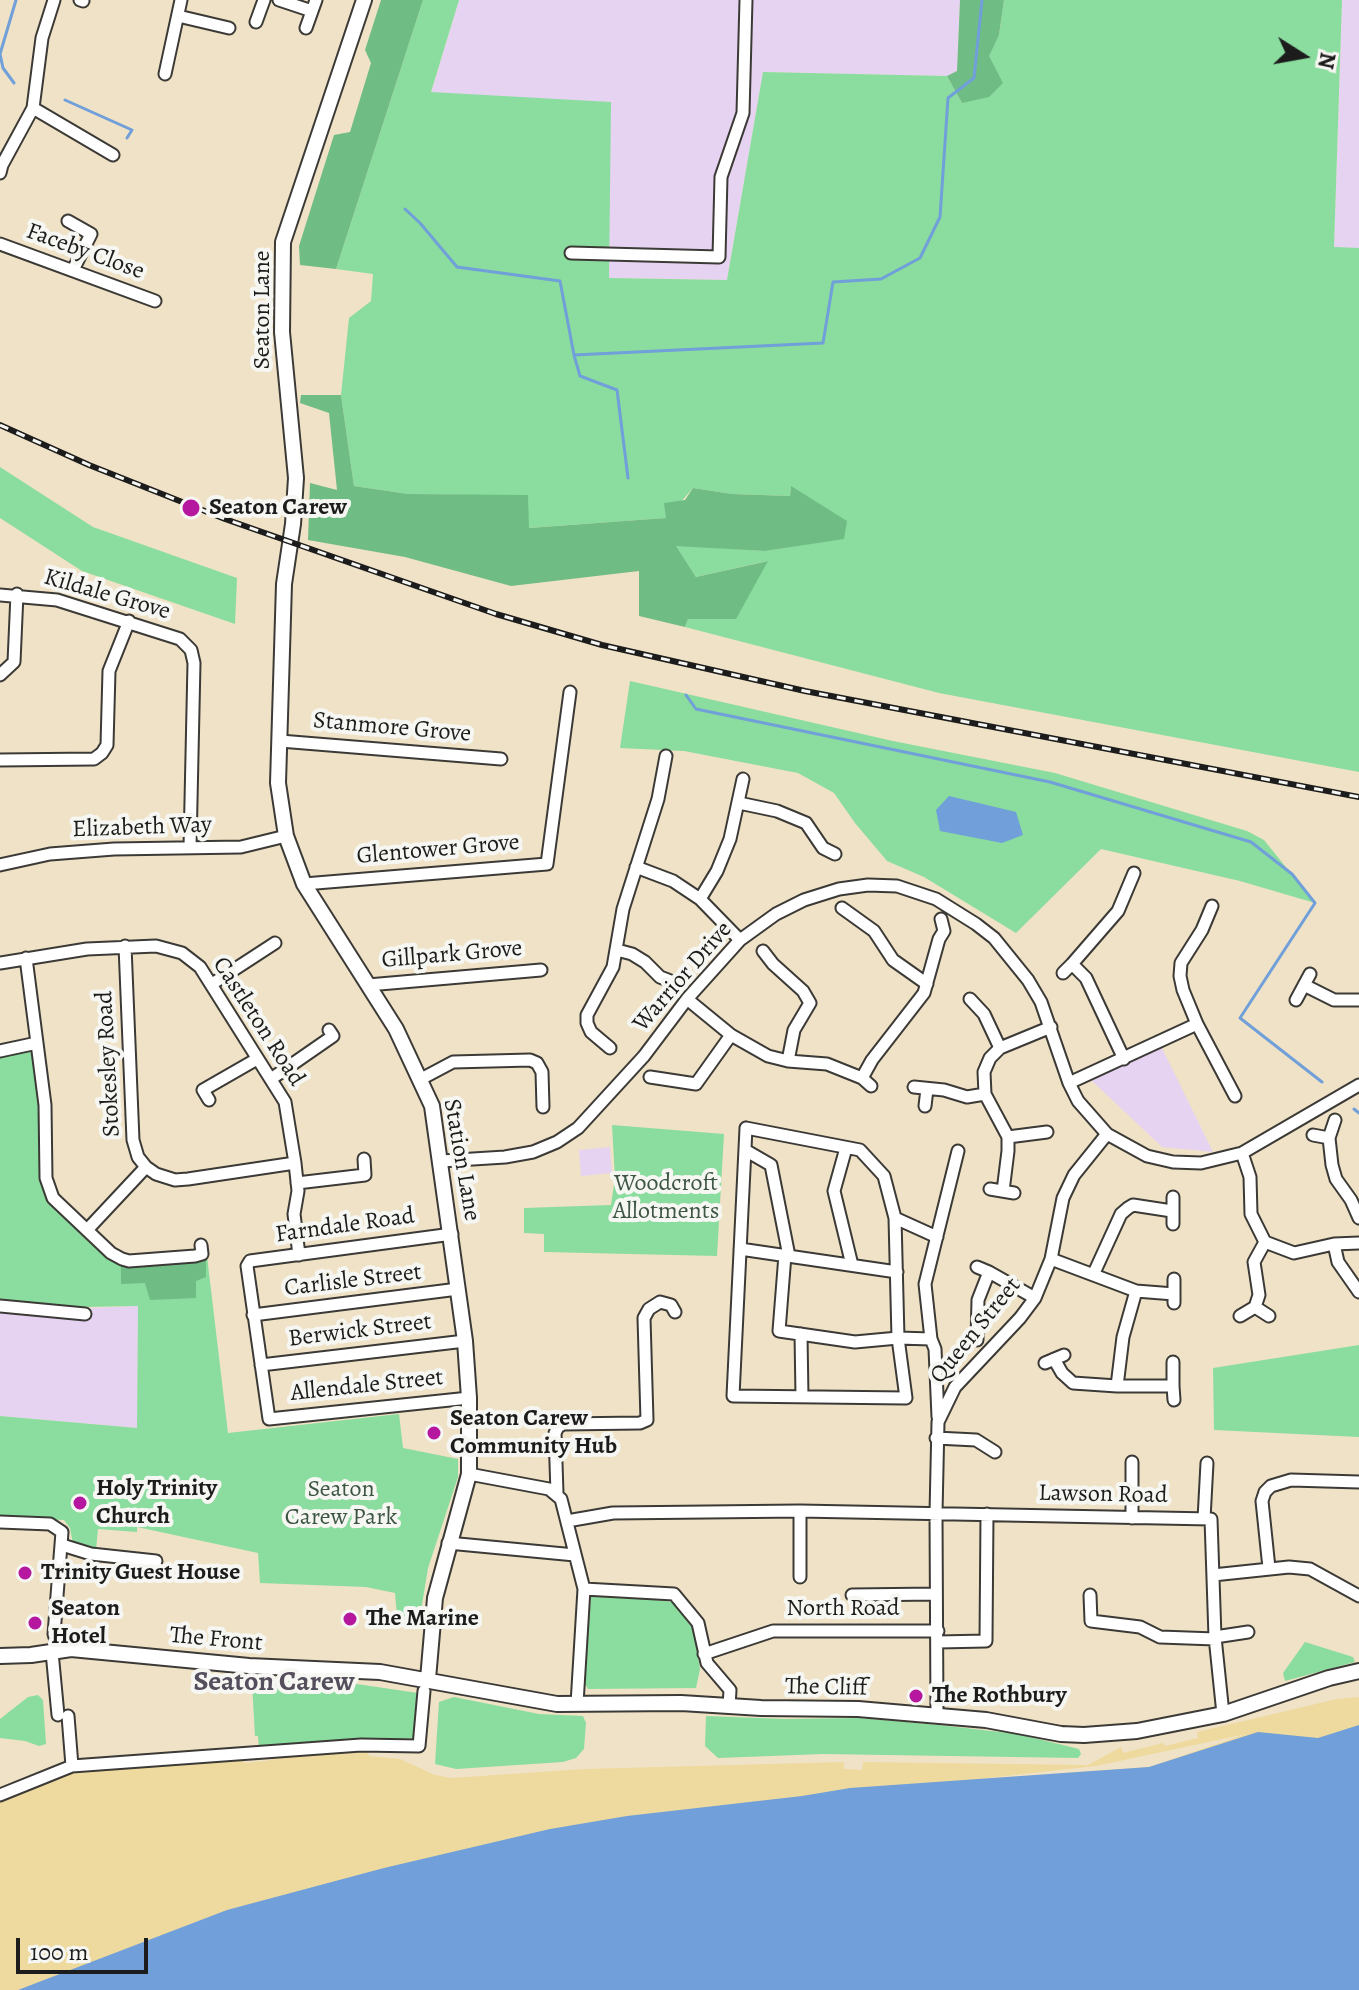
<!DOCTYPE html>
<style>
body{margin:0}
#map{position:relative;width:1359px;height:1990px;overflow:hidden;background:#f0e2c6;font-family:Alegreya,serif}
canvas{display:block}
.north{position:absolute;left:1263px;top:16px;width:80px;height:80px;-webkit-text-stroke:6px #f6f6f2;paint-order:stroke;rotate:101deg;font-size:22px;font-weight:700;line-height:32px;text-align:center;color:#1c1c1c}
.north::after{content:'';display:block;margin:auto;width:28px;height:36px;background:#1c1c1c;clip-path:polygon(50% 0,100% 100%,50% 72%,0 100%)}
.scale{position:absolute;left:16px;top:1938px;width:132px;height:36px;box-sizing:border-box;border:4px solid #1c1c1c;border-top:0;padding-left:10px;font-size:24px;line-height:28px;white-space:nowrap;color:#1c1c1c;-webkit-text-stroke:6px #f6f6f2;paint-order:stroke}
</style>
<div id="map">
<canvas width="1359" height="1990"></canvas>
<div class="north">N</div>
<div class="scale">100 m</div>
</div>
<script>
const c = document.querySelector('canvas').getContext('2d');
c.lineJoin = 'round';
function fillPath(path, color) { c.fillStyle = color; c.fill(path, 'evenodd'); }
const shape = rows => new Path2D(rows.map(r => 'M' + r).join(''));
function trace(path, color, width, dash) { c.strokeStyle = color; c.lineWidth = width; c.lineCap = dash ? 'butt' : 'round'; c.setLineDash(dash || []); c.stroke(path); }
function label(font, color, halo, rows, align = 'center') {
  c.font = font + ' Alegreya,serif'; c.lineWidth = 8; c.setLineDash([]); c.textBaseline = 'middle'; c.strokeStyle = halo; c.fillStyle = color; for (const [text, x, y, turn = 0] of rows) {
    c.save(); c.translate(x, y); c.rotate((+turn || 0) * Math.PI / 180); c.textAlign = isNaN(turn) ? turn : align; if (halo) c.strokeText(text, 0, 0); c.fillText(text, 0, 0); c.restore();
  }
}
const built = shape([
 [459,0,960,0,957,71,947,76,763,72,727,280,609,278,431,93],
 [1342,0,1359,0,1359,248,1334,248],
 [1161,1046,1213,1152,1162,1147,1091,1080],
 [610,1147,612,1173,581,1176,579,1150],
 [138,1306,137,1428,0,1416,0,1311,88,1318,89,1308]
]);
const green = shape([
 [423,0,459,0,431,92,611,102,609,278,727,280,763,72,947,76,962,103,999,35,1004,0,1342,0,1334,247,1359,248,1359,772,939,693,685,627,688,619,767,561,696,577,675,545,765,551,844,538,791,487,790,496,732,494,693,488,667,518,528,528,528,496,408,494,354,486,341,395,349,318,371,301,373,274,336,269],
 [0,467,93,527,237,578,235,624,82,571,0,518],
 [630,681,893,741,1055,773,1247,831,1264,840,1315,903,1240,881,1101,849,1016,933,924,877,887,861,855,823,834,793,798,773,684,751,620,748],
 [35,1050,46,1197,88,1233,134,1261,207,1256,228,1433,399,1414,403,1448,458,1459,458,1477,428,1568,419,1623,397,1617,395,1593,366,1587,260,1583,258,1553,137,1527,137,1532,98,1529,96,1550,73,1544,70,1528,64,1520,0,1517,0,1416,137,1428,138,1306,84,1307,83,1310,0,1303,0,1055],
 [612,1125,724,1134,717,1256,544,1252,544,1234,524,1233,524,1208,611,1205,615,1178],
 [1359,1345,1359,1437,1214,1430,1213,1368],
 [598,1594,674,1602,693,1626,700,1669,696,1688,588,1689,584,1682,591,1597],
 [1305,1642,1353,1657,1355,1662,1285,1681,1283,1673],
 [254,1680,336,1681,418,1693,413,1738,259,1749,258,1736,255,1736,252,1683],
 [38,1695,43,1700,46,1744,39,1746,25,1741,0,1738,0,1719,28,1697],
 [454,1697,539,1714,583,1716,586,1723,584,1749,576,1758,563,1762,456,1769,435,1764,439,1702],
 [706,1716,786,1719,860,1718,939,1725,1018,1734,1079,1749,1081,1754,1078,1758,823,1754,718,1758,705,1746]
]);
const forest = shape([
 [381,0,423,0,336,269,300,265,299,246,334,135,350,132,371,63,365,50],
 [960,0,1004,0,999,35,989,56,1003,83,989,97,962,103,947,76,957,71],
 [301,395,341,395,354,486,408,494,528,495,529,528,666,518,664,503,685,500,693,488,732,494,790,496,791,486,847,521,844,539,765,551,676,546,696,577,768,561,736,619,688,619,685,627,639,616,639,571,511,586,405,557,308,540,310,483,337,490,329,413,300,403],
 [206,1257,206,1277,196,1281,196,1298,150,1300,145,1283,121,1284,121,1266]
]);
const sand = shape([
 [1359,1697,1359,1967,1236,1990,0,1990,0,1797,16,1795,75,1772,243,1758,244,1763,266,1761,287,1756,367,1749,369,1756,400,1759,435,1775,451,1778,585,1769,844,1762,844,1769,862,1770,863,1762,1088,1765,1121,1747,1123,1753,1163,1743,1165,1746,1198,1738,1197,1732,1337,1699],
 [1246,1734,1149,1767,979,1779,1096,1766]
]);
const water = shape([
 [949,796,1016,812,1023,835,1002,843,940,831,936,810],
 [1359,1725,1359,1990,18,1990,227,1910,384,1868,550,1829,627,1816,802,1796,850,1788,1149,1767,1258,1732,1318,1738]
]);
const stream = shape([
 [14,83,3,68,0,54,16,0],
 [65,100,132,130,127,138],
 [405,209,420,223,457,267,560,281,574,355],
 [628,478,617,390,580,376,574,355,823,343,833,282,881,279,920,258,940,217,948,98,974,78,982,0],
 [686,695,696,709,1050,782,1251,842,1292,874,1315,903,1240,1018,1322,1082],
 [1354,1109,1359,1113]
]);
const minor = shape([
 [80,0,83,1],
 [279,0,312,11],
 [178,16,229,28],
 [256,22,264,0],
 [306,28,316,0],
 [165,74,181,0],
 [33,108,113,155],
 [0,173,2,165,33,108,42,38,54,0],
 [68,221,91,234,73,270],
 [0,244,155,301],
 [571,253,719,257,721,177,743,113,746,0],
 [0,595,57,600,180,639,191,650,194,663,190,847],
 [0,675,14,662,17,594],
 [280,741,501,759],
 [0,760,94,759,102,753,107,745,109,671,129,621],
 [739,803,777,811,806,823,823,848,835,854],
 [0,865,50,854,114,849,241,847,286,836],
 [636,867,673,881,700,899,740,940],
 [304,884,547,864,570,692],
 [700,899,717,871,730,839,743,779],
 [1212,906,1202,930,1181,963,1180,976,1183,990,1197,1024,1235,1096],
 [842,908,874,931,893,960,927,984],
 [125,946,133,1140,138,1157,146,1167,156,1174,175,1180,188,1179,295,1163],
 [617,950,632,954,645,962,660,977,678,984],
 [763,951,773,964,803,991,810,1003,794,1030,788,1061],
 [26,958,45,1105,46,1178,53,1198,111,1253,122,1259,129,1261,195,1256,202,1254,201,1245],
 [0,963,87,949,156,946,182,953,200,967,285,1102,295,1163,298,1191,294,1214,299,1255],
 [1063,973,1072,964],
 [212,984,275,943],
 [368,985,541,970],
 [1304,985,1334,1000,1359,1000],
 [687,999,731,1035],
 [970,999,984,1014,1000,1048],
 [1296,1000,1310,974],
 [610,1048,591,1032,587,1023,587,1015,613,967,623,909,658,799,666,756],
 [0,1051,37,1043],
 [1124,1059,1086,978,1072,964,1118,911,1134,873],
 [650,1077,696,1084,731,1035,768,1056,788,1061,827,1064,862,1078,872,1060,924,993,939,939,944,931,941,919],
 [862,1078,871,1086],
 [271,1079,333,1036,329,1030],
 [421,1079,453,1062,530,1060,537,1063,542,1072,543,1107],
 [1069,1083,1197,1024],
 [914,1087,944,1090,967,1097,985,1094],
 [209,1100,203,1090,257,1059],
 [925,1106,927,1089],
 [1335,1120,1329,1138,1332,1165,1336,1179,1351,1200,1359,1218],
 [746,1128,860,1150,884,1176,895,1218,898,1338,906,1398,733,1396,746,1128],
 [1313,1135,1329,1138],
 [1008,1137,1047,1132],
 [846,1148,834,1191,852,1265],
 [745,1150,771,1165,789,1256],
 [1242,1153,1250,1177,1251,1214,1265,1242,1294,1253,1334,1244,1359,1243],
 [441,1161,505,1157,533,1152,557,1142,578,1128,644,1056,687,999,740,940,776,914,804,900,839,889,868,885,897,886,936,899,976,924,994,938,1028,980,1041,1002,1069,1083,1078,1101,1107,1134,1147,1156,1173,1162,1201,1163,1242,1153,1359,1085],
 [297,1183,365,1175,364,1159],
 [990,1189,1014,1193],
 [1003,1191,1008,1151,1008,1137,985,1094,984,1072,990,1058,1000,1048,1051,1027],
 [1173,1197,1173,1224],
 [895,1218,937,1237],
 [87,1230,146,1167],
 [452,1234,250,1261,247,1266,269,1419,469,1398],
 [1334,1244,1338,1262,1359,1292],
 [740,1249,897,1272],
 [785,1255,779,1331,855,1342,898,1338,931,1339,935,1349,938,1417],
 [1051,1259,1136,1291,1123,1337,1117,1386,1073,1383,1062,1373,1054,1359],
 [977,1267,989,1272],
 [1094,1273,1121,1214,1128,1208,1133,1205,1172,1211],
 [1136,1291,1174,1294],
 [1174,1303,1174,1279],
 [0,1306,85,1314],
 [1255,1307,1269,1316],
 [253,1315,458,1289],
 [1240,1316,1255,1307,1259,1295,1254,1262,1265,1242],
 [801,1334,802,1397],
 [931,1339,925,1284,958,1151],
 [977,1340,978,1300,989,1272,1035,1298],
 [1045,1363,1064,1355],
 [261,1365,465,1341],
 [1117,1386,1173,1386,1173,1362],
 [1173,1386,1174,1400],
 [936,1438,976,1440,995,1452],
 [469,1474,549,1489,561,1499,584,1589,577,1704],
 [557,1493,555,1433,558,1427,563,1424,640,1423,647,1420,644,1318,649,1309,660,1302,671,1305,675,1312],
 [800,1511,800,1577],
 [1132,1518,1132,1462],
 [1204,1519,1207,1463],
 [567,1521,613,1513,800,1511,1211,1519,1215,1637,1223,1714],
 [0,1522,50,1524,62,1532,54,1634,59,1651],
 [448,1543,575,1555],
 [62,1545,91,1554,156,1561],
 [1269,1568,1262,1501,1265,1492,1271,1486,1291,1480,1359,1482],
 [1213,1575,1289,1567,1310,1569,1359,1596],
 [584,1589,674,1594,698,1623,707,1663,730,1690,729,1706],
 [852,1595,936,1594],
 [1090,1595,1091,1621,1140,1627,1160,1637,1215,1639],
 [1215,1637,1248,1632],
 [938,1642,986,1641,987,1514],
 [52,1652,58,1715],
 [704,1654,773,1631,938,1631],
 [68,1716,72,1766,361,1745,419,1746,424,1691],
 [937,1716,936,1513,938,1422,955,1387,1020,1318,1035,1298,1051,1259,1063,1198,1074,1175,1107,1134],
 [0,1795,72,1766]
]);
const major = shape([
 [364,0,283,242,282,332,296,478,293,524,284,584,278,783,286,836,304,884,396,1029,432,1106,465,1341,469,1398,469,1474,435,1598,428,1679],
 [0,1656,31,1655,71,1649,249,1666,380,1672,557,1704,681,1703,761,1708,858,1709,986,1720,1061,1734,1084,1735,1137,1731,1223,1714,1329,1678,1359,1671]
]);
const rail = shape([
 [0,425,89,465,225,519,496,614,602,645,805,691,1359,797]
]);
const markers = [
 [191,508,10,"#b5179e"],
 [434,1433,8,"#b5179e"],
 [80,1503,8,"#b5179e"],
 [25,1573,8,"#b5179e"],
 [350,1619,8,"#b5179e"],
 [35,1623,8,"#b5179e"],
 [916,1696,8,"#b5179e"]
];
const streetNames = [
 ["Faceby Close",85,252,20],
 ["Seaton Lane",263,310,-90],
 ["Kildale Grove",107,595,16],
 ["Stanmore Grove",392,728,5],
 ["Elizabeth Way",142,828,-2],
 ["Glentower Grove",438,850,-5],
 ["Gillpark Grove",452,955,-5],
 ["Warrior Drive",683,977,-49],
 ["Castleton Road",258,1022,57],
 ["Stokesley Road",109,1064,-93],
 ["Station Lane",461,1160,80],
 ["Farndale Road",345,1226,-8],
 ["Carlisle Street",353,1281,-7],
 ["Berwick Street",360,1331,-7],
 ["Queen Street",976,1331,-51],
 ["Allendale Street",367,1386,-6],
 ["Lawson Road",1103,1495,1],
 ["North Road",843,1609],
 ["The Front",216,1640,5],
 ["The Cliff",826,1688,1]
];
const poiNames = [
 ["Seaton Carew",209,508],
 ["Seaton Carew",450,1419],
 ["Community Hub",450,1447],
 ["Holy Trinity",96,1489],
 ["Church",96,1517],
 ["Trinity Guest House",41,1573],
 ["Seaton",51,1609],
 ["Hotel",51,1637],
 ["The Marine",366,1619],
 ["The Rothbury",932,1696]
];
const parkNames = [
 ["Woodcroft",666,1184],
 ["Allotments",666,1212],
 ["Seaton",341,1490],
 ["Carew Park",341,1518]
];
const quarterNames = [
 ["Seaton Carew",274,1683]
];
fillPath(built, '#e5d3f1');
fillPath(green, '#8add9e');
fillPath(forest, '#6fbc85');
fillPath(sand, '#eeda9e');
fillPath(water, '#709fd9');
trace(stream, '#709fd9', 3);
trace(minor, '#3c3a36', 15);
trace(major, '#3c3a36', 18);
trace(minor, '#fff', 11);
trace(major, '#fff', 14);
trace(rail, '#1c1c1c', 6);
trace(rail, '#f6f6f2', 3, [9]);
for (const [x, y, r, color] of markers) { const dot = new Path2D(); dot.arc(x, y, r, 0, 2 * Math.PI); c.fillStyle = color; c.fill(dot); trace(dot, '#f6f6f2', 3); }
label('24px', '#1c1c1c', '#f6f6f2', streetNames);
label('bold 24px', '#1c1c1c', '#f6f6f2', poiNames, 'left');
label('24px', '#3d5643', '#f6f6f2', parkNames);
label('bold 28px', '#544e5d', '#f6f6f2', quarterNames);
</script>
